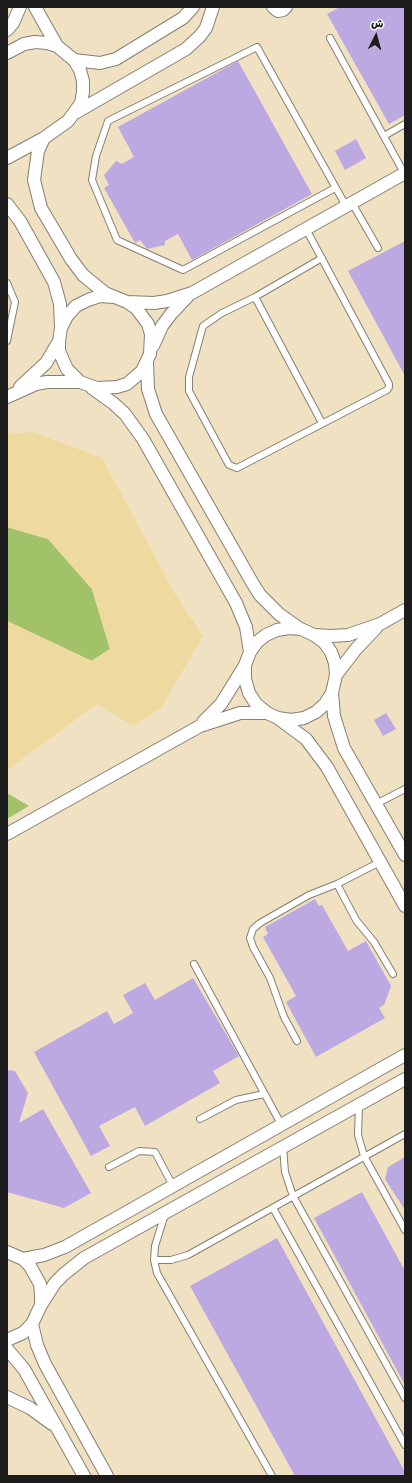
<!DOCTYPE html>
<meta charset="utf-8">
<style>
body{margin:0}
#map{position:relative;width:412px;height:1483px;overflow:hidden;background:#f0e1c3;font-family:Mynerve,"Playpen Sans Arabic",sans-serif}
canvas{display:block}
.frame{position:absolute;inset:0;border:8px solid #1c1c1c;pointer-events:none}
.north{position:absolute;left:356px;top:16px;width:40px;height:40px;-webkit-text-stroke:3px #f6f6f2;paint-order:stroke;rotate:6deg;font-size:11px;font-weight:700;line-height:16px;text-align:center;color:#1c1c1c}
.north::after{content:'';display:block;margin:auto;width:14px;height:18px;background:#1c1c1c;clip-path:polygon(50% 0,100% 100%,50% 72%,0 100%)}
</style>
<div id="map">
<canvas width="412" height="1483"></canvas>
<div class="frame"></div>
<div class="north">ش</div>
</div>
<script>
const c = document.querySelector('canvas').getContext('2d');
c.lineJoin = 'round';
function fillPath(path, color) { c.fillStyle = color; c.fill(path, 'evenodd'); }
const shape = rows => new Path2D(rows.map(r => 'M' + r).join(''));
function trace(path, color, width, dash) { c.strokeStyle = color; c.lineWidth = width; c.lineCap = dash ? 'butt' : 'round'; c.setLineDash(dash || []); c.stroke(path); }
const green = shape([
 [7,527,48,539,92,589,110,649,92,661,7,621],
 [7,793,29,806,7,819]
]);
const sand = shape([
 [33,432,102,458,176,596,203,636,161,708,133,726,97,704,7,770,7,621,91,661,110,649,92,589,48,539,7,527,7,434]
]);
const building = shape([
 [340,7,405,7,405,115,389,124,327,14],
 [238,61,312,194,192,260,178,234,165,241,165,245,147,249,140,240,135,243,104,188,109,185,104,175,116,161,122,164,134,157,118,127],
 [356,139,366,158,345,170,335,151],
 [405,241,405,376,348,271],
 [386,713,396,729,383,736,374,720],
 [315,899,319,906,322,905,348,951,366,941,391,986,384,1005,379,1008,385,1018,316,1057,286,1002,296,996,263,937,268,934,265,927],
 [193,978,239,1056,213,1071,220,1083,145,1126,135,1107,99,1126,110,1146,91,1156,34,1052,107,1011,114,1024,133,1013,123,995,145,983,155,1000],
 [7,1070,15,1071,28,1093,19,1123,43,1109,91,1193,64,1208,7,1192],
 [405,1157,405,1210,385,1179,388,1167],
 [362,1192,405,1271,405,1385,314,1218],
 [277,1238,405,1472,405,1476,295,1476,190,1286]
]);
const service = shape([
 [330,38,404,173],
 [384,136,405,124],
 [335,188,183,270,117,240,92,180,96,156,108,121,257,47,346,206],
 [352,203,378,248],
 [322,258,255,297,322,423],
 [7,283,15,302,7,341],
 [255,297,222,313,203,326,189,377,189,391,229,465,237,468,387,390,389,387,389,384,306,229],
 [376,804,405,789],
 [337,884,356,920,374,942,393,974],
 [194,964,281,1124],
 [297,1041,284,1017,270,978,253,947,250,938,253,929,260,923,309,895,337,884,380,862],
 [359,1105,358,1135,364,1156,405,1230],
 [200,1119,236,1100,264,1094],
 [283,1147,285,1172,293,1196,405,1398],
 [109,1167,139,1151,155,1152,173,1186],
 [273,1208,405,1445],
 [165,1214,155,1246,154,1260,157,1273,272,1476],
 [154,1260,171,1260,188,1255,405,1134]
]);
const minor = shape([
 [35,7,57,46],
 [273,7,278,11,283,10,286,7],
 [7,30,13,23,20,7],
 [7,53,24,44,35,42,47,43,57,46,74,60,80,70,83,81,83,92,81,103,68,121,44,138,7,158],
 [74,60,100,63,116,59,183,18,193,7],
 [75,113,186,49,200,36,206,28,213,7],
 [44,138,38,151,34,180,41,208,71,259,83,275,105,293,127,302,136,308,148,324,151,334,150,354,142,371,127,384,117,387,97,388,80,382,67,369,59,351,59,341,61,328,67,316,76,306,88,300,100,296,114,297],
 [7,204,20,221,54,282,60,304,61,327],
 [127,302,154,303,167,301,192,293,405,173],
 [153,346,162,326,171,314,188,296],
 [147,363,148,389,156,414,253,584,260,595,279,614,300,629],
 [20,387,46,363,59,341],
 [92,388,113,403,125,414,143,439,236,603,246,627,250,652],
 [7,397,36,384,47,382,80,382],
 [314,635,324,642,331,652,335,663,336,675,332,693,325,704,316,712,304,718,291,720,278,718,267,713,256,704,249,693,245,679,245,665,250,652,257,642,266,635,277,630,289,628,301,629,314,635,331,636,348,635,380,624,405,610],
 [336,675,356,649,376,628],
 [332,693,334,716,344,748,405,855],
 [279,719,306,739,327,767,405,906],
 [203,722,221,704,244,667],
 [7,834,200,726,240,713,267,713],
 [7,1252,23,1259,30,1266,40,1284,41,1294,41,1305,32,1324,23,1333,7,1340],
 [23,1259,44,1255,65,1247,405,1055],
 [41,1305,55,1283,64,1274,84,1258,405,1079],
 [32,1324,37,1345,45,1364,107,1476],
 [7,1349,24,1369,84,1476],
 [7,1397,30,1408,52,1424]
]);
fillPath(green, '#a2c26a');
fillPath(sand, '#eeda9e');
fillPath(building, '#bda9e2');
trace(service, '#867e70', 8);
trace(minor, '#867e70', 14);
trace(service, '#fff', 6);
trace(minor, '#fff', 12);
</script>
